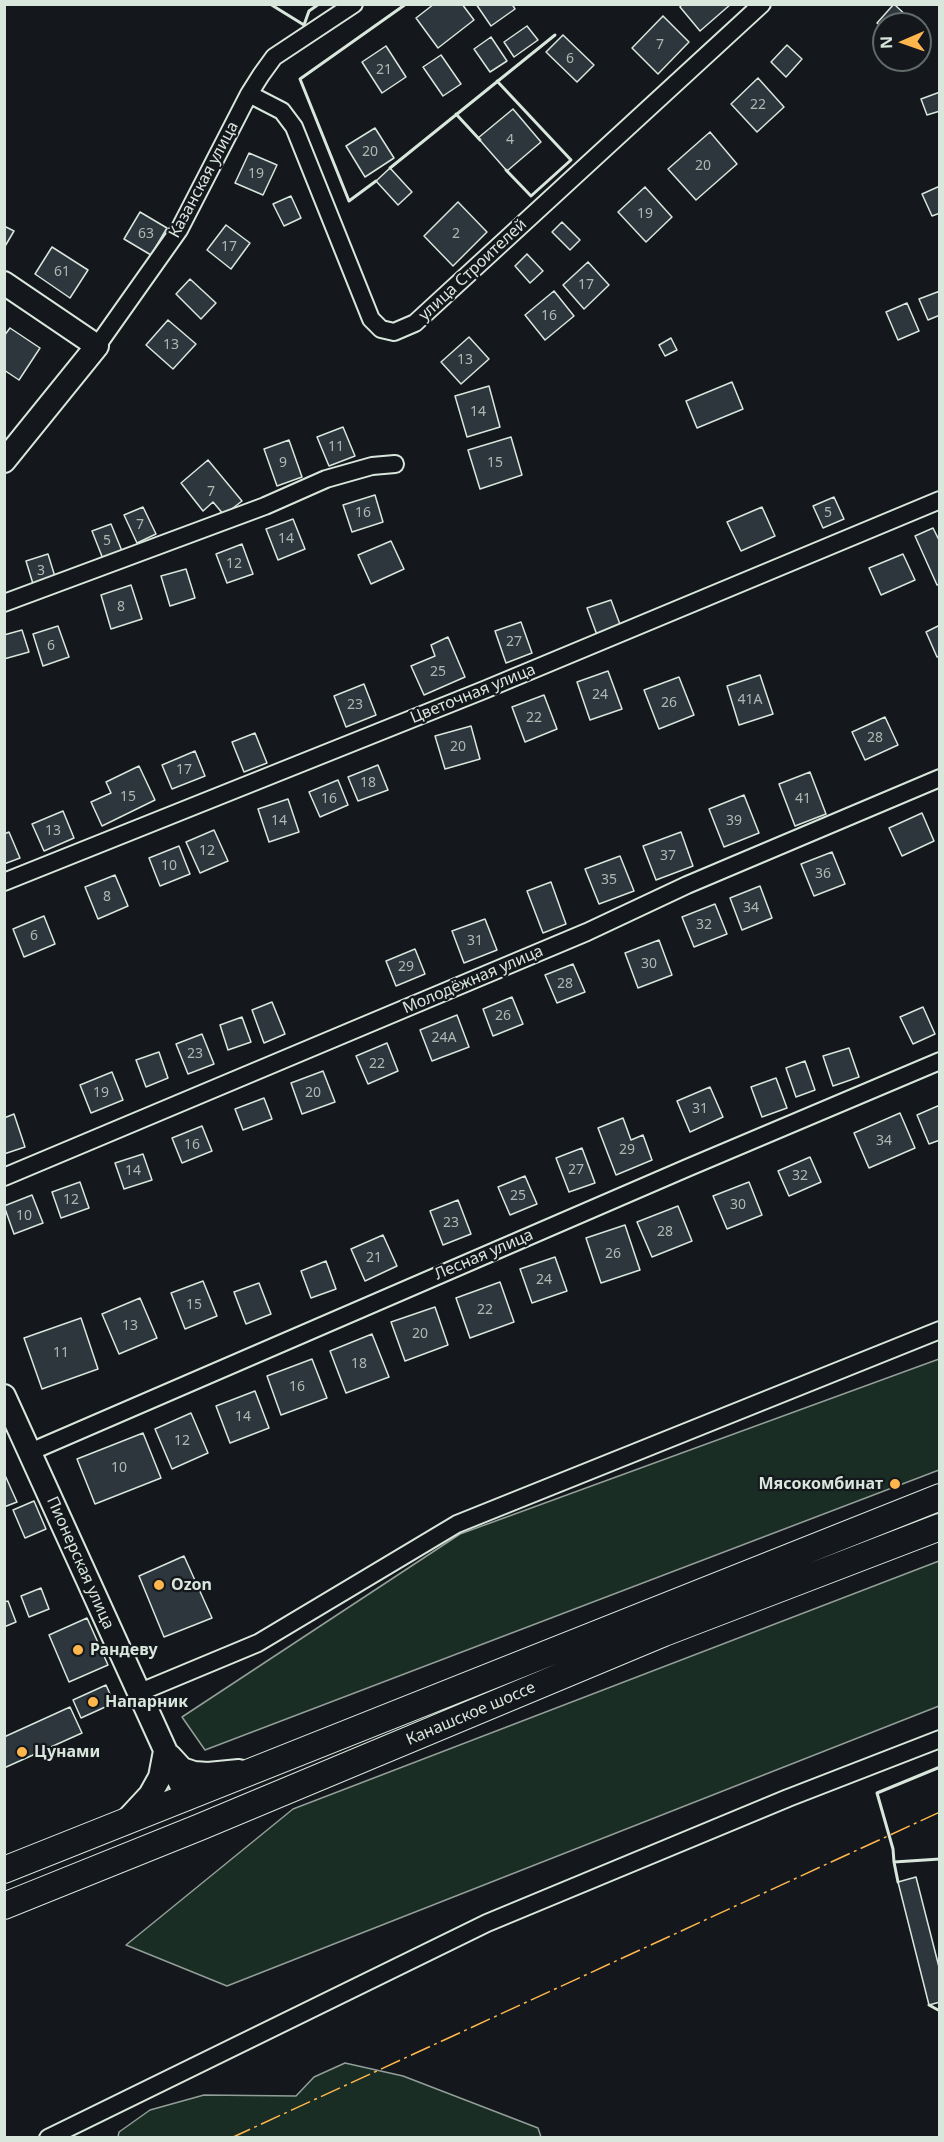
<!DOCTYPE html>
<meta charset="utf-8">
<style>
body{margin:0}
#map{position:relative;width:944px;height:2142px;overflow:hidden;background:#14181c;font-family:"Noto Sans",sans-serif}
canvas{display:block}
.frame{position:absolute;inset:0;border:6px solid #d8e6dc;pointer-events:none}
.north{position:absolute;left:872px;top:12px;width:60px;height:60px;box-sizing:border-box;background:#14181c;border:2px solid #626a69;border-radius:50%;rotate:268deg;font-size:16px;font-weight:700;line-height:24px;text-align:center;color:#d8e6dc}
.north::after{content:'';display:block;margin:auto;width:21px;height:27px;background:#ffb74d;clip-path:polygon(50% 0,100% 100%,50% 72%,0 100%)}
</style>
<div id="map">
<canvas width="944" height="2142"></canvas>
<div class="frame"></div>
<div class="north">N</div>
</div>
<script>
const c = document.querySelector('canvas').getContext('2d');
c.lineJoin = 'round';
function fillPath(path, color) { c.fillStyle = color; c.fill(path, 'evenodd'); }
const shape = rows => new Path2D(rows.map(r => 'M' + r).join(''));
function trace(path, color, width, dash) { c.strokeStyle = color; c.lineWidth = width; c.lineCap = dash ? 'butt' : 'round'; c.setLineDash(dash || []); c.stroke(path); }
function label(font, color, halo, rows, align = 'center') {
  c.font = font + ' "Noto Sans",sans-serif'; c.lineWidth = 4.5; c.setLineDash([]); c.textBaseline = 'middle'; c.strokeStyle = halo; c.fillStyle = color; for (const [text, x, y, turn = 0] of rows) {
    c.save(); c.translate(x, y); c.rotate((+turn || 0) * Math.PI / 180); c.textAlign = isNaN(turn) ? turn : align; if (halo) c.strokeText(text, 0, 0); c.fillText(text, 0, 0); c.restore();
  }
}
const green = shape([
 [939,1359,939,1470,205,1750,182,1717,460,1534,939,1359],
 [939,1561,939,1706,227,1986,126,1945,293,1809,939,1561],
 [345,2063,403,2076,538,2128,541,2137,118,2137,119,2132,150,2110,204,2095,296,2096,314,2077,345,2063]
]);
const building = shape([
 [434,4,462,4,474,20,438,48,416,18,434,4],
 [476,4,512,4,515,9,491,26,476,4],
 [682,4,731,4,700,31,680,7,682,4],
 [894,4,912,21,910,24,884,24,884,29,877,23,894,4],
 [663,16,689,42,658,74,632,48,663,16],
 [527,26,538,40,514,57,504,42,527,26],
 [563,35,594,65,577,82,546,52,563,35],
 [491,37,507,61,490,72,474,49,491,37],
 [787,45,802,59,786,77,771,62,787,45],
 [386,46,406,77,382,93,362,62,386,46],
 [441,55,461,84,443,96,423,67,441,55],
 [758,78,784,107,757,132,731,104,758,78],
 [940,92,940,111,927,115,921,99,940,92],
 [513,109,541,142,507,171,478,138,513,109],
 [375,128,394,158,365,177,346,146,375,128],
 [710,132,737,164,696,200,668,169,710,132],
 [249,153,277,165,263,195,235,183,249,153],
 [390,168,412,192,398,205,376,181,390,168],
 [940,186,940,213,932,216,922,194,940,186],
 [645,187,672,217,646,242,618,212,645,187],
 [291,196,301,218,284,226,273,204,291,196],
 [458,202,487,232,453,266,424,236,458,202],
 [140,212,167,228,151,255,124,239,140,212],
 [562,222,580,240,570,250,552,232,562,222],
 [226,225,250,243,231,269,207,250,226,225],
 [4,226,14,231,4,248,4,226],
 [52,247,88,270,70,298,35,274,52,247],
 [527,254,543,271,530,283,515,266,527,254],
 [588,262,609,285,584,309,563,285,588,262],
 [190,279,216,303,201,319,176,294,190,279],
 [554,291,574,316,545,340,525,315,554,291],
 [940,291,940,315,928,320,919,299,940,291],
 [907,303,919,331,898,340,886,312,907,303],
 [168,320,196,344,173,369,146,345,168,320],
 [10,328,40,348,19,380,4,370,4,336,10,328],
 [469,337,489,359,461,384,441,362,469,337],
 [671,338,677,350,665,356,659,345,671,338],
 [732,382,743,409,697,428,686,401,732,382],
 [489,386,500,427,467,437,455,396,489,386],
 [343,427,355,456,329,466,317,437,343,427],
 [511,437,522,475,480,489,468,450,511,437],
 [289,440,302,477,277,486,264,449,289,440],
 [208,460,242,501,224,515,213,502,203,511,181,483,208,460],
 [375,495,383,522,352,532,343,505,375,495],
 [834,497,844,519,823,528,813,506,834,497],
 [143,507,156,534,137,543,124,515,143,507],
 [762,507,775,536,741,551,727,522,762,507],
 [293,519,305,549,278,560,266,529,293,519],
 [111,524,122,551,103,559,92,531,111,524],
 [933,528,940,542,940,584,937,585,915,536,933,528],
 [391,541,404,569,371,584,358,555,391,541],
 [242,544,253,574,227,583,216,554,242,544],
 [48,554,56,580,34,587,26,561,48,554],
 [903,554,915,580,881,595,869,568,903,554],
 [186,569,195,598,170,606,161,576,186,569],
 [131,585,142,619,111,629,101,595,131,585],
 [611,600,621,627,597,635,587,608,611,600],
 [521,622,532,653,506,663,495,631,521,622],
 [940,625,940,656,937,657,926,632,940,625],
 [58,626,69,657,43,666,33,634,58,626],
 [22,630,29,652,4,659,4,635,22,630],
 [448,637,465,677,424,695,411,666,435,656,431,645,448,637],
 [608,671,622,709,590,720,577,682,608,671],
 [760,675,773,714,739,725,727,686,760,675],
 [679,677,694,715,659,729,644,690,679,677],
 [364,684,376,715,346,727,334,696,364,684],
 [544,695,557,729,525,742,512,707,544,695],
 [885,717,898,745,865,760,852,732,885,717],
 [471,726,480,759,445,769,435,736,471,726],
 [255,733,267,763,244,772,232,742,255,733],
 [195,751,205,776,172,789,162,765,195,751],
 [378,765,388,790,358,801,348,777,378,765],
 [139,766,155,800,102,826,91,802,111,793,106,782,139,766],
 [810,772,826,814,795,826,779,784,810,772],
 [338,780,348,805,320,817,309,792,338,780],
 [744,795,759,833,724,847,709,809,744,795],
 [288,799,299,832,269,842,258,809,288,799],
 [63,811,74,838,44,851,32,824,63,811],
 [922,813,934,841,902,856,889,828,922,813],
 [214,830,228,861,200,873,186,842,214,830],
 [9,832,20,858,4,864,4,834,9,832],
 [681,832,693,866,656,880,643,846,681,832],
 [179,846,190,874,160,886,149,858,179,846],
 [832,852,845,884,814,896,801,864,832,852],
 [620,856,634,891,599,904,585,869,620,856],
 [115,875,128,906,98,919,85,887,115,875],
 [551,882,566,924,543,933,527,891,551,882],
 [760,886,772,918,742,930,730,898,760,886],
 [715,904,727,934,694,947,682,917,715,904],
 [44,916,55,944,24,957,13,929,44,916],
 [485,919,497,950,464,963,452,931,485,919],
 [659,940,672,975,638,988,625,953,659,940],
 [415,949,425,974,396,986,386,961,415,949],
 [573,964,585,992,557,1003,545,975,573,964],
 [512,997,523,1024,493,1036,483,1009,512,997],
 [272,1002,285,1034,264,1043,252,1010,272,1002],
 [923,1007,935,1034,913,1044,900,1017,923,1007],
 [457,1015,469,1047,432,1061,420,1030,457,1015],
 [242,1017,251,1042,228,1050,220,1025,242,1017],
 [202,1034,214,1064,188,1074,176,1044,202,1034],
 [387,1043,398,1071,368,1084,356,1056,387,1043],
 [849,1048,859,1077,833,1086,823,1056,849,1048],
 [159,1052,168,1078,146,1087,136,1060,159,1052],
 [805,1061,815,1090,796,1097,786,1068,805,1061],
 [323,1071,335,1102,302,1114,291,1083,323,1071],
 [112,1072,123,1100,91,1113,80,1085,112,1072],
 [776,1078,787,1108,762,1117,751,1087,776,1078],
 [710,1087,723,1117,690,1132,677,1101,710,1087],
 [264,1098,272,1119,243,1130,235,1109,264,1098],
 [940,1105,940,1140,929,1144,917,1115,940,1105],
 [900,1113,915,1148,869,1168,854,1133,900,1113],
 [14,1114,25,1147,4,1154,4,1118,14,1114],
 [623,1118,631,1140,643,1135,652,1160,616,1175,598,1128,623,1118],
 [202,1126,212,1151,182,1163,172,1138,202,1126],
 [582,1148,595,1183,569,1192,556,1158,582,1148],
 [143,1154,152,1180,124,1189,115,1163,143,1154],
 [810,1157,821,1182,789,1196,778,1171,810,1157],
 [525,1176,537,1204,510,1215,498,1187,525,1176],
 [80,1182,89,1208,61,1218,52,1192,80,1182],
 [749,1182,762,1215,727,1229,713,1196,749,1182],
 [32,1195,43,1223,14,1234,4,1206,32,1195],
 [458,1200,471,1234,443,1245,430,1211,458,1200],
 [678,1206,692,1241,652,1257,637,1222,678,1206],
 [625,1225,640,1270,601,1283,586,1238,625,1225],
 [383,1235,397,1266,365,1281,351,1249,383,1235],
 [555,1257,567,1291,532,1303,520,1269,555,1257],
 [326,1261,336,1289,311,1298,301,1271,326,1261],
 [203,1281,217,1316,185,1329,171,1293,203,1281],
 [500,1282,514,1322,470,1338,456,1298,500,1282],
 [259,1283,271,1314,246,1324,234,1292,259,1283],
 [140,1298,157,1338,119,1354,102,1314,140,1298],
 [435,1307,448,1345,405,1361,391,1322,435,1307],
 [81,1318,98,1369,42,1389,24,1338,81,1318],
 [372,1334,389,1377,346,1393,330,1351,372,1334],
 [312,1359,327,1398,281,1415,267,1376,312,1359],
 [255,1391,269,1428,230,1443,216,1406,255,1391],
 [191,1413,208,1453,172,1469,155,1429,191,1413],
 [143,1433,161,1478,95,1504,77,1459,143,1433],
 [4,1473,17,1502,4,1507,4,1473],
 [34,1501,46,1529,25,1538,13,1510,34,1501],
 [184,1556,212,1618,164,1637,139,1576,184,1556],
 [41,1588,49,1609,29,1617,21,1596,41,1588],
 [8,1601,16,1622,4,1627,4,1602,8,1601],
 [87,1618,108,1665,69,1682,49,1635,87,1618],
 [106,1685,114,1703,81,1718,73,1700,106,1685],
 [70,1707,82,1733,4,1768,4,1737,70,1707],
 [916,1877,940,1971,940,2002,929,2005,898,1882,916,1877]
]);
const street = shape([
 [249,94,282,111,294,127,371,319,381,329,394,332,415,323,762,4],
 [97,346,179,230,249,94,261,75,274,57,354,4],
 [4,603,265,506,326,479,372,466,395,464],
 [4,882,484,690,940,500],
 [4,1177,587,932,687,885,940,778],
 [30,1452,687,1168,940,1061],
 [138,1693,258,1643,457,1524,940,1330],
 [48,2138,487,1923,788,1798,940,1739]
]);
const secondary = shape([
 [4,283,97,346,4,461],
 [4,1396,187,1798],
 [170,1756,182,1769,194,1773,208,1774,239,1771],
 [124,1823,150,1795,160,1777,165,1751]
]);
const primary = shape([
 [4,1870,940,1497],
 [4,1906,200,1827,664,1633,940,1527]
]);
const wall = shape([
 [270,4,304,25,309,11,319,4],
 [497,81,571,160,531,196,506,170],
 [456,114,480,140],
 [390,168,555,35],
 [376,181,349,201,300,79,406,4],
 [940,1849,940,1852],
 [894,1862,893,1849,877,1793,940,1767],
 [898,1882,894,1862,940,1859],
 [929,2005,940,2011]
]);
const power = shape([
 [231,2138,940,1812]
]);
const markers = [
 [895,1484,6,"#ffb74d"],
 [159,1585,6,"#ffb74d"],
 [78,1650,6,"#ffb74d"],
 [93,1702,6,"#ffb74d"],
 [22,1752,6,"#ffb74d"]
];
const numberNames = [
 ["7",660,45],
 ["6",570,59],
 ["21",384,70],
 ["22",758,105],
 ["4",510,140],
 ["20",370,152],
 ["20",703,166],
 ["19",256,174],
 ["19",645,214],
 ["63",146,234],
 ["2",456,234],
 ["17",229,247],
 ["61",62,272],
 ["17",586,285],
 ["16",549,316],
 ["13",171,345],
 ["13",465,360],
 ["14",478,412],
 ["11",336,447],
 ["9",283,463],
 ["15",495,463],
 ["7",211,492],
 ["16",363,513],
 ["5",828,513],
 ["7",140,525],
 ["14",286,539],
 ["5",107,541],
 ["12",234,564],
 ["3",41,571],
 ["8",121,607],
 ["27",514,642],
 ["6",51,646],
 ["25",438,672],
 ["24",600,695],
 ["41А",750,700],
 ["26",669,703],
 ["23",355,705],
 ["22",534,718],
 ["28",875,738],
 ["20",458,747],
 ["17",184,770],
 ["18",368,783],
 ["15",128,797],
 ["16",329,799],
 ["41",803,799],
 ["14",279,821],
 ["39",734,821],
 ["13",53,831],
 ["12",207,851],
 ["37",668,856],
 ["10",169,866],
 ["36",823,874],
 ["35",609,880],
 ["8",107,897],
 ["34",751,908],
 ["32",704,925],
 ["6",34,936],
 ["31",475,941],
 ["30",649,964],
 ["29",406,967],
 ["28",565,984],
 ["26",503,1016],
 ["24А",444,1038],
 ["23",195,1054],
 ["22",377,1064],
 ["19",101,1093],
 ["20",313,1093],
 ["31",700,1109],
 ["34",884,1141],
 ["16",192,1145],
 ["29",627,1150],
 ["27",576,1170],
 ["14",133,1171],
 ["32",800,1176],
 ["25",518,1196],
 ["12",71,1200],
 ["30",738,1205],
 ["10",24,1216],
 ["23",451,1223],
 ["28",665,1232],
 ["26",613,1254],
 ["21",374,1258],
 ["24",544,1280],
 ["15",194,1305],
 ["22",485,1310],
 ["13",130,1326],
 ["20",420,1334],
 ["11",61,1353],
 ["18",359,1364],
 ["16",297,1387],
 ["14",243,1417],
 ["12",182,1441],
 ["10",119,1468]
];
const streetNames = [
 ["Казанская улица",204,180,-62],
 ["улица Строителей",473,270,-43],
 ["Цветочная улица",473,694,-22],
 ["Молодёжная улица",473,980,-23],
 ["Лесная улица",484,1255,-23],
 ["Пионерская улица",80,1563,66],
 ["Канашское шоссе",471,1714,-23]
];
const poiNames = [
 ["Мясокомбинат",883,1484,"right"],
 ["Ozon",171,1585],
 ["Рандеву",90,1650],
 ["Напарник",105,1702],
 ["Цунами",34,1752]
];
fillPath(green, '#1a2d24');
trace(green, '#939e99', 1.5);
fillPath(building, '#2c363c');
trace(building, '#d8e6dc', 1.5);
trace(street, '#d8e6dc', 20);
trace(secondary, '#d8e6dc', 26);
trace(primary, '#d8e6dc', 28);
trace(street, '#14181c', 16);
trace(secondary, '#14181c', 22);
trace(primary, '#14181c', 26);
trace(wall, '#d8e6dc', 3);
trace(power, '#ffb74d', 1.5, [21, 4.5, 3, 4.5]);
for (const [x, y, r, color] of markers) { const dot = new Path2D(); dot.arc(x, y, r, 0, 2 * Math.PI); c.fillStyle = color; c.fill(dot); trace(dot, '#14181c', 2); }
label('14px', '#adbab4', null, numberNames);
label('16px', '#d8e6dc', '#14181c', streetNames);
label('bold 16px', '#d8e6dc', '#14181c', poiNames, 'left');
</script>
